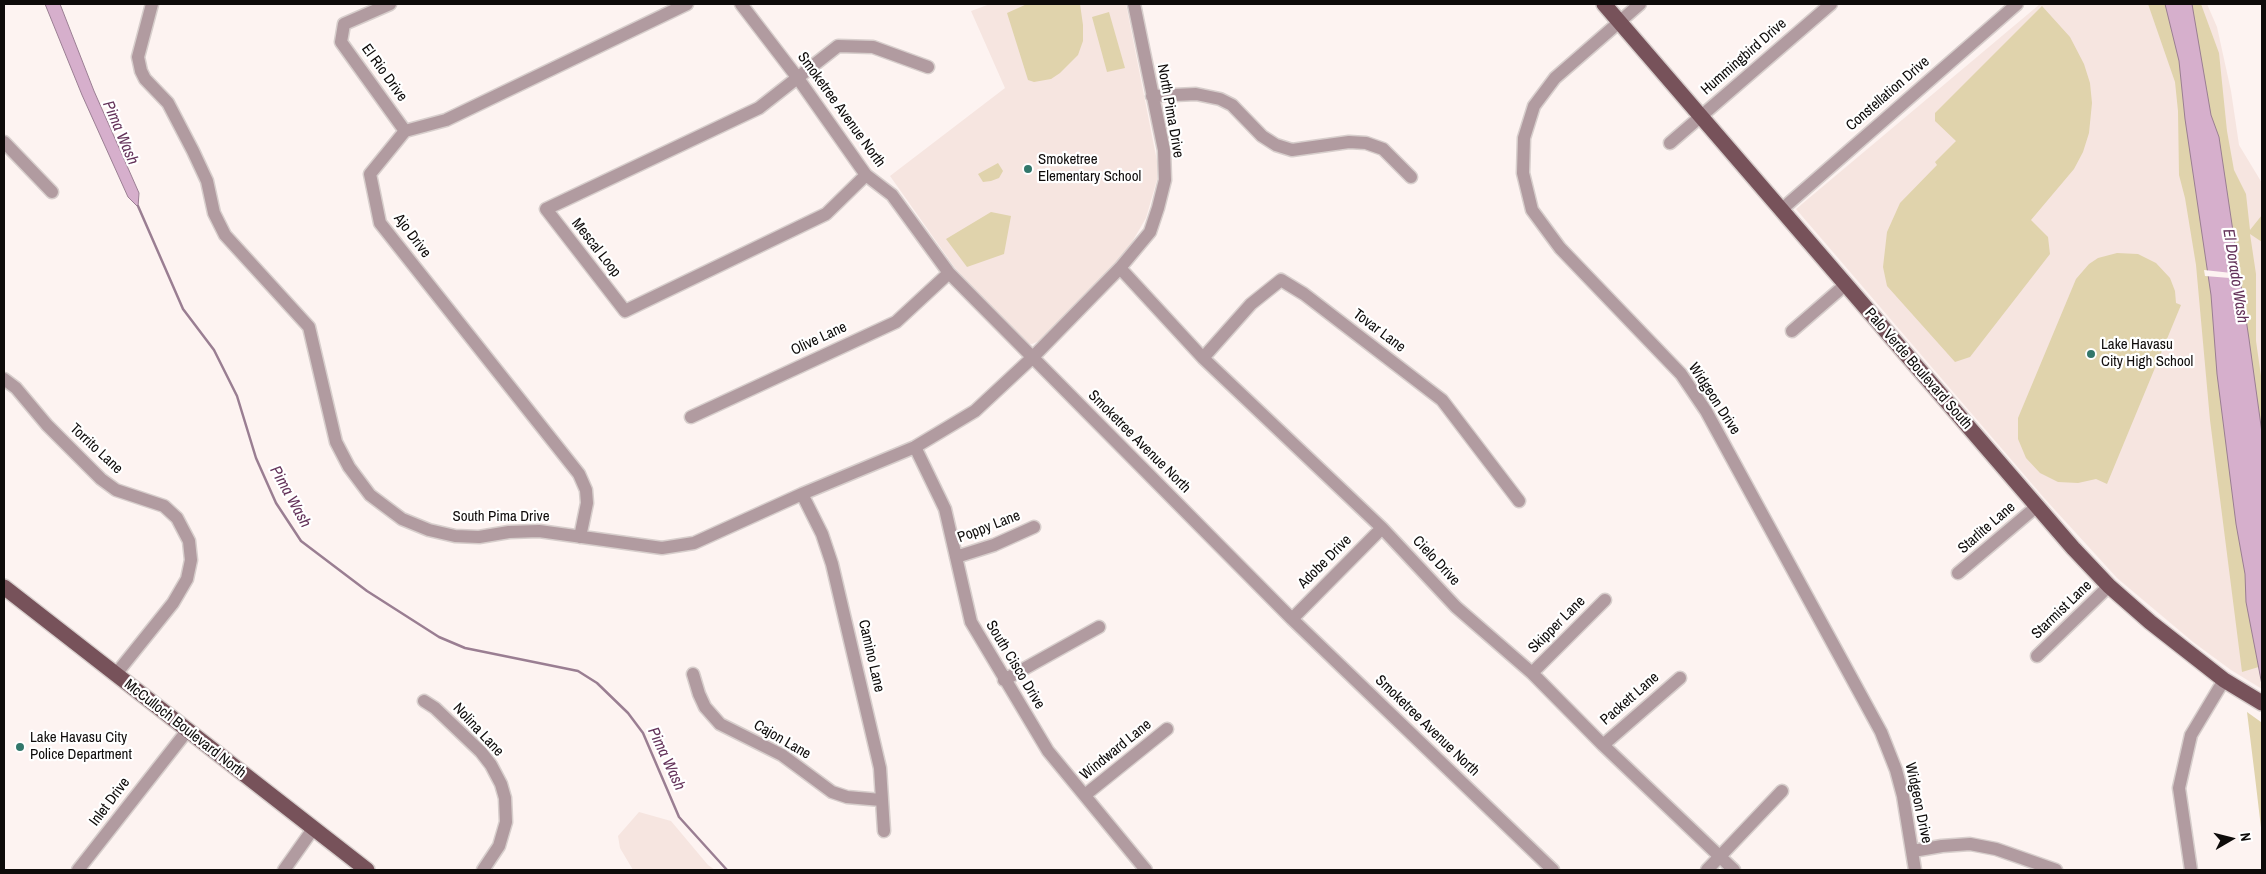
<!DOCTYPE html>
<style>
body{margin:0}
#map{position:relative;width:2266px;height:874px;overflow:hidden;background:#fdf3f1;font-family:"Archivo Narrow",sans-serif}
canvas{display:block}
.frame{position:absolute;inset:0;border:5px solid #0e0b0a;pointer-events:none}
.north{position:absolute;left:2206px;top:814px;width:50px;height:50px;-webkit-text-stroke:4px #fff;paint-order:stroke;rotate:82deg;font-size:14px;font-weight:700;line-height:20px;text-align:center;color:#0e0b0a}
.north::after{content:'';display:block;margin:auto;width:18px;height:22px;background:#0e0b0a;clip-path:polygon(50% 0,100% 100%,50% 72%,0 100%)}
</style>
<div id="map">
<canvas width="2266" height="874"></canvas>
<div class="frame"></div>
<div class="north">N</div>
</div>
<script>
const c = document.querySelector('canvas').getContext('2d');
c.lineJoin = 'round';
function fillPath(path, color) { c.fillStyle = color; c.fill(path, 'evenodd'); }
const shape = rows => new Path2D(rows.map(r => 'M' + r).join(''));
function trace(path, color, width, dash) { c.strokeStyle = color; c.lineWidth = width; c.lineCap = dash ? 'butt' : 'round'; c.setLineDash(dash || []); c.stroke(path); }
function label(font, color, halo, rows, align = 'center') {
  c.font = font + ' "Archivo Narrow",sans-serif'; c.lineWidth = 4.5; c.setLineDash([]); c.textBaseline = 'middle'; c.strokeStyle = halo; c.fillStyle = color; for (const [text, x, y, turn = 0] of rows) {
    c.save(); c.translate(x, y); c.rotate((+turn || 0) * Math.PI / 180); c.textAlign = isNaN(turn) ? turn : align; if (halo) c.strokeText(text, 0, 0); c.fillText(text, 0, 0); c.restore();
  }
}
const built = shape([
 [990,4,1126,4,1157,161,1157,180,1146,218,1124,256,1041,340,1032,344,1023,343,955,268,890,176,1005,88,971,11],
 [2040,4,2207,4,2217,27,2231,91,2239,145,2262,183,2262,689,2231,670,2193,642,2117,578,2045,499,1796,209],
 [639,812,671,821,708,865,715,870,633,870,620,848,618,836]
]);
const green = shape([
 [1027,4,1080,4,1083,25,1083,41,1078,55,1060,73,1051,79,1034,82,1028,80,1007,13],
 [2148,4,2201,4,2219,53,2227,131,2234,170,2246,194,2250,230,2262,215,2262,242,2250,234,2256,274,2256,341,2262,383,2262,666,2242,672,2210,420,2196,265,2185,198,2179,175,2178,111,2175,82],
 [2042,6,2070,37,2084,64,2090,83,2092,103,2089,133,2083,152,2074,169,2031,220,2048,237,2050,254,1970,357,1955,362,1887,286,1883,267,1887,232,1900,203,1937,165,1935,162,1956,141,1935,121,1935,113],
 [1109,12,1125,68,1107,72,1092,17],
 [998,163,1003,171,999,178,991,181,983,182,978,174],
 [991,212,1011,216,1004,254,967,267,946,239],
 [2117,253,2138,254,2156,263,2170,278,2175,291,2176,303,2181,305,2107,484,2096,479,2078,483,2058,482,2040,473,2026,458,2018,439,2018,418,2076,279,2089,264,2098,258],
 [2247,712,2261,722,2262,836,2255,777]
]);
const water = shape([
 [45,4,60,4,94,91,139,193,138,207,128,197,82,95,45,4],
 [2165,4,2192,4,2211,115,2219,137,2249,339,2262,433,2262,685,2246,602,2245,574,2236,524,2217,374,2211,295,2185,119,2179,61,2165,4]
]);
const pier = shape([
 [2204,270,2241,274,2242,279,2205,276]
]);
const stream = shape([
 [138,206,183,309,214,350,237,396,256,458,276,503,301,541,367,591,439,637,465,648,578,671,597,683,628,713,643,733,679,817,727,870]
]);
const minor = shape([
 [152,4,138,57,141,71,145,79,168,103,193,151,207,181,214,213,225,235,309,327,336,442,349,467,370,495,402,519,429,530,455,536,479,537,509,532,539,531,662,548,694,543,802,494,915,447,975,411,1033,357,1120,268,1150,232,1158,208,1165,180,1164,150,1134,4],
 [390,4,344,24,341,42,405,131],
 [741,4,797,77,866,175,892,195,949,273,1292,619,1553,870],
 [1640,4,1555,78,1534,106,1524,138,1523,173,1532,210,1560,248,1681,374,1706,411,1881,732,1896,770,1903,796,1915,870],
 [1152,96,1196,94,1220,99,1232,105,1262,136,1276,145,1292,150,1349,142,1366,143,1383,149,1411,177],
 [4,142,52,192],
 [1670,143,1831,4],
 [866,175,826,214,625,311,546,209,759,108,838,46,873,47,928,67],
 [1781,210,2017,4],
 [1120,268,1203,358,1382,528,1456,607,1532,673,1603,745,1734,870],
 [1792,331,1845,285],
 [1203,358,1251,304,1281,280,1304,294,1442,400,1519,501],
 [4,379,16,388,47,425,101,479,116,490,164,506,177,518,189,541,191,560,187,579,173,603,116,674],
 [691,417,896,322,949,273],
 [915,447,945,509,971,622,1048,751,1146,870],
 [802,494,822,534,832,564,880,768,884,831],
 [580,537,587,503,586,490,579,474,380,223,370,174,405,131,446,120,687,4],
 [956,557,994,545,1034,527],
 [1958,573,2036,507],
 [1292,619,1382,528],
 [2037,656,2109,586],
 [1532,673,1605,600],
 [693,674,699,694,705,707,720,724,782,755,832,792,847,797,881,800],
 [1004,680,1099,627],
 [424,701,435,708,481,752,491,765,501,784,505,798,506,822,499,846,483,870],
 [1603,745,1680,678],
 [1085,795,1167,729],
 [1913,851,1942,846,1970,844,1996,849,2056,870],
 [78,870,187,731],
 [284,870,313,829],
 [1707,870,1782,791],
 [2191,870,2179,788,2191,735,2224,680]
]);
const major = shape([
 [1604,4,2073,548,2109,586,2150,622,2224,680,2262,703],
 [4,587,367,870]
]);
const markers = [
 [1028,169,5,"#32776b"],
 [2091,354,5,"#32776b"],
 [20,747,5,"#32776b"]
];
const streetNames = [
 ["Hummingbird Drive",1744,57,-41],
 ["El Rio Drive",384,73,54],
 ["Constellation Drive",1888,94,-41],
 ["Smoketree Avenue North",841,110,54],
 ["North Pima Drive",1170,111,80],
 ["Ajo Drive",412,236,53],
 ["Mescal Loop",596,248,52],
 ["Tovar Lane",1379,331,37],
 ["Olive Lane",819,339,-25],
 ["Palo Verde Boulevard South",1918,369,49],
 ["Widgeon Drive",1714,399,57],
 ["Smoketree Avenue North",1139,442,45],
 ["Torrito Lane",96,449,43],
 ["South Pima Drive",501,517],
 ["Poppy Lane",989,527,-21],
 ["Starlite Lane",1987,528,-41],
 ["Cielo Drive",1436,561,47],
 ["Adobe Drive",1325,562,-45],
 ["Starmist Lane",2062,610,-44],
 ["Skipper Lane",1557,625,-45],
 ["Camino Lane",871,656,77],
 ["South Cisco Drive",1015,665,59],
 ["Packett Lane",1630,699,-41],
 ["Smoketree Avenue North",1427,726,44],
 ["McCulloch Boulevard North",185,729,38],
 ["Nolina Lane",478,730,47],
 ["Cajon Lane",782,740,30],
 ["Windward Lane",1116,750,-39],
 ["Inlet Drive",110,802,-53],
 ["Widgeon Drive",1918,803,78]
];
const poiNames = [
 ["Smoketree",1038,160],
 ["Elementary School",1038,177],
 ["Lake Havasu",2101,345],
 ["City High School",2101,362],
 ["Lake Havasu City",30,738],
 ["Police Department",30,755]
];
const waterNames = [
 ["Pima Wash",120,133,67],
 ["El Dorado Wash",2235,276,81],
 ["Pima Wash",290,497,61],
 ["Pima Wash",666,759,65]
];
fillPath(built, '#f6e5e0');
fillPath(green, '#e0d3ac');
fillPath(water, '#d6afcc');
trace(water, '#9a7e92', 1);
fillPath(pier, '#fdf3f1');
trace(stream, '#9a7e92', 2.5);
trace(minor, '#d7cecc', 15);
trace(major, '#d7cecc', 18);
trace(minor, '#b19ba0', 12);
trace(major, '#77525a', 15);
for (const [x, y, r, color] of markers) { const dot = new Path2D(); dot.arc(x, y, r, 0, 2 * Math.PI); c.fillStyle = color; c.fill(dot); trace(dot, '#fff', 2); }
label('15px', '#0e0b0a', '#fff', streetNames);
label('15px', '#0e0b0a', '#fff', poiNames, 'left');
label('italic 16px', '#64335a', '#fff', waterNames);
</script>
